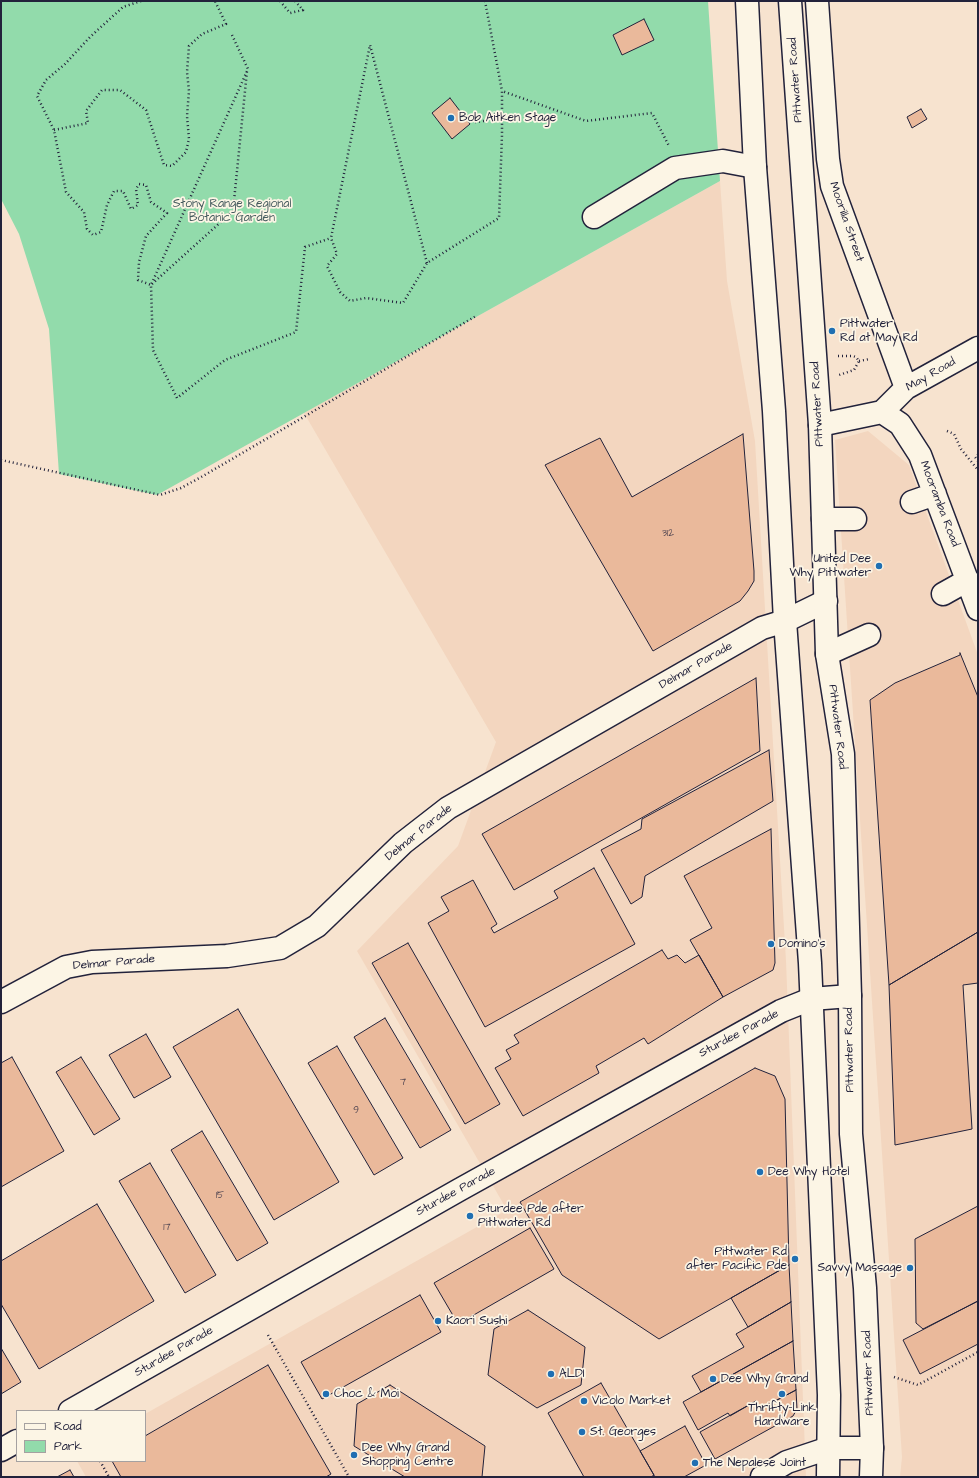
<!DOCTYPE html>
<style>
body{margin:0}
#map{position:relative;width:979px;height:1478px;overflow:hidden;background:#f7e3cf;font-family:"Architects Daughter",sans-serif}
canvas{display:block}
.frame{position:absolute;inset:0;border:2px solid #22223b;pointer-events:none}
.legend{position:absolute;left:16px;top:1410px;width:130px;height:52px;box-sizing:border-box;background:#fcf5e5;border:1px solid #a5a1a1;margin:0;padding:5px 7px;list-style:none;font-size:12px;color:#22223b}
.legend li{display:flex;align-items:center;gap:8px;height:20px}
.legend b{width:20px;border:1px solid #a5a1a1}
</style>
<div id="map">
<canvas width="979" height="1478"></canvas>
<div class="frame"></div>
<ul class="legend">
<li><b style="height:5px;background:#fcf5e5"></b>Road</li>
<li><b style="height:11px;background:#92dbab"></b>Park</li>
</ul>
</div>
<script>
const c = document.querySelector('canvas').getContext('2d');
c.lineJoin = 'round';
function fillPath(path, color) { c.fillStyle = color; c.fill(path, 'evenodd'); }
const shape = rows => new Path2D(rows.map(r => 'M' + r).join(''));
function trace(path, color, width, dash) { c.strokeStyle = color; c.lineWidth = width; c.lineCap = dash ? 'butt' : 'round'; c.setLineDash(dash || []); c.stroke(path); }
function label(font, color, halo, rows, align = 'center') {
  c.font = font + ' "Architects Daughter",sans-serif'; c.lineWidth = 3.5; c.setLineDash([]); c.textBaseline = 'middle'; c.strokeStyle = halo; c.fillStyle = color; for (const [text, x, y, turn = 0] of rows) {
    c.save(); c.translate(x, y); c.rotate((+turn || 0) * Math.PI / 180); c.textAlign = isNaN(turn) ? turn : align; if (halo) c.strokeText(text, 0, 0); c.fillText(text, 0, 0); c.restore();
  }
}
const built = shape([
 [720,181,727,281,755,441,786,961,806,1477,86,1477,77,1461,145,1461,145,1414,507,1210,357,951,458,846,496,742,304,413],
 [868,431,909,465,978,655,978,1477,900,1477,902,1457,835,440]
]);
const green = shape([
 [1,1,708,1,720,181,157,495,59,474,49,329,19,234,1,199]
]);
const building = shape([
 [644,19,654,40,622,55,613,35,644,19],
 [450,98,470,124,452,139,432,113,450,98],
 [921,109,927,119,912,128,907,117,921,109],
 [743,434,754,571,754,581,748,591,740,601,653,651,545,465,600,438,632,497,743,434],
 [960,653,978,697,978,932,889,985,870,700,895,683,960,655,960,653],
 [756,678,760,751,514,890,482,834,756,678],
 [769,750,773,801,645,876,642,897,631,904,601,850,641,829,642,819,769,750],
 [771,829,775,963,773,970,723,997,690,940,712,928,684,876,771,829],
 [594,868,635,944,485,1027,428,923,449,911,441,897,473,880,497,924,491,928,494,933,558,898,554,891,594,868],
 [978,932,978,983,963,985,972,1129,895,1145,889,985,978,932],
 [408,943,500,1104,465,1124,372,963,408,943],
 [662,950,668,959,677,955,685,963,699,955,723,997,648,1044,644,1038,596,1066,599,1073,523,1116,495,1068,511,1059,506,1050,519,1043,514,1035,662,950],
 [238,1009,339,1182,274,1220,173,1047,238,1009],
 [385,1018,451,1130,420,1148,354,1037,385,1018],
 [146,1034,171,1077,134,1098,109,1055,146,1034],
 [337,1046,403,1158,374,1175,308,1063,337,1046],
 [12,1057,64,1151,1,1187,1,1063,12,1057],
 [81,1057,120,1119,94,1135,56,1072,81,1057],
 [755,1068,775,1076,785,1099,789,1265,659,1339,562,1275,520,1202,755,1068],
 [202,1131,268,1243,237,1261,171,1150,202,1131],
 [150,1163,216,1275,185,1293,119,1181,150,1163],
 [97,1204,154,1301,39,1369,1,1304,1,1261,97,1204],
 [978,1206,978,1301,923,1329,916,1323,915,1239,978,1206],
 [530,1228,554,1269,458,1324,434,1283,530,1228],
 [789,1265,791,1302,748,1327,731,1298,789,1265],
 [420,1295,441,1332,322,1399,301,1362,420,1295],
 [978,1301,978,1344,920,1374,903,1340,978,1301],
 [791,1302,793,1341,701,1392,692,1376,744,1347,736,1334,791,1302],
 [528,1310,585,1347,581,1385,537,1408,488,1375,494,1329,528,1310],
 [793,1341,796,1390,760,1409,756,1401,730,1416,728,1413,698,1430,683,1402,793,1341],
 [1,1348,21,1382,1,1394,1,1348],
 [268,1365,331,1474,326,1477,121,1477,112,1461,145,1461,145,1436,268,1365],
 [601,1383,654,1475,651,1477,584,1477,548,1413,601,1383],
 [390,1385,485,1446,482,1477,405,1477,354,1446,357,1404,390,1385],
 [796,1390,797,1409,793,1416,715,1459,700,1432,756,1401,760,1409,796,1390],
 [685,1426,706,1465,684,1477,655,1477,640,1451,685,1426],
 [70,1470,74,1477,57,1477,70,1470]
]);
const path = shape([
 [141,1,123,7,90,37,65,64,46,80,37,96,54,130,66,192,84,212,87,229,93,235,101,232,107,205,114,191,123,191,131,209,138,205,136,189,139,184,146,185,151,202,167,213,146,236,139,262,138,280,151,285],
 [280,1,290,13,303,10,295,1],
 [485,1,502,91],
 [232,35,248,69,151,285,153,350,177,398,225,360,296,332,305,247,331,238],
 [475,122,502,119],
 [54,130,88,123,86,111,102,90,120,90,146,110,164,165,172,166,186,152,189,139,187,116,189,91,187,72,189,46,202,34,226,24,215,1],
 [427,263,370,45,331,238,337,254,327,266,340,292,350,301,366,298,403,303,427,263,499,218,502,135,502,91,586,121,652,113,669,146],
 [152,284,233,211,247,71],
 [838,356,853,356,856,357,859,361,854,370,839,375],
 [859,361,870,359],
 [947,431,954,434,961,449,978,470],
 [978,455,975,457,978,461],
 [1,460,160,495,181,488,203,476,476,316],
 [268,1335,349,1477],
 [894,1377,918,1385,978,1352],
 [100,1461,109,1477]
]);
const minor = shape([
 [817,1,828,159,832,186,906,388],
 [594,217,675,168,723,161,755,167],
 [882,412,900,424,920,455,978,609],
 [820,425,882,412,906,388,978,348],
 [912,502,935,494],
 [823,519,855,519],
 [943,594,968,580],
 [827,654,869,635],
 [1,1002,66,967,92,962,227,956,280,948,317,926,403,843,448,808,762,628,785,621,826,601],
 [70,1411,459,1190,781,1011,811,999,850,996],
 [1,1450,17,1441],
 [762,1477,787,1462,829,1448,872,1448]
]);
const highway = shape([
 [747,1,755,167,774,411,785,621,810,963,829,1395,828,1477],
 [790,1,820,425,827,654,843,754,850,996,851,1134,865,1288,872,1448,871,1477]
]);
const markers = [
 [451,118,4,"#1f6fb2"],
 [832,331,4,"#1f6fb2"],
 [879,566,4,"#1f6fb2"],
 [771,944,4,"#1f6fb2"],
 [760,1172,4,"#1f6fb2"],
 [470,1216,4,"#1f6fb2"],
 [795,1259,4,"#1f6fb2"],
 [910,1268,4,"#1f6fb2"],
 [438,1321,4,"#1f6fb2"],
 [551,1374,4,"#1f6fb2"],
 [713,1379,4,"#1f6fb2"],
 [326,1394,4,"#1f6fb2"],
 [782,1394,4,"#1f6fb2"],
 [584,1401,4,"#1f6fb2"],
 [582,1432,4,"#1f6fb2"],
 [354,1455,4,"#1f6fb2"],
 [695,1463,4,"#1f6fb2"]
];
const numberNames = [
 ["312",668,534],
 ["7",403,1083],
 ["9",356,1111],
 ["15",220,1196],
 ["17",167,1228]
];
const streetNames = [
 ["Pittwater Road",796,80,-94],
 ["Moorilla Street",846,222,71],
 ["May Road",931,375,-30],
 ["Pittwater Road",818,404,-93],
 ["Mooramba Road",939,504,69],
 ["Delmar Parade",696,666,-30],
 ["Pittwater Road",837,727,83],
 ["Delmar Parade",419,833,-39],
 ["Delmar Parade",114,963,-5],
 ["Sturdee Parade",739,1034,-28],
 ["Pittwater Road",850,1050,-91],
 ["Sturdee Parade",456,1192,-29],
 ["Sturdee Parade",174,1352,-30],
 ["Pittwater Road",869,1373,-92]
];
const poiNames = [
 ["Bob Aitken Stage",459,118],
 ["Pittwater",840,324],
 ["Rd at May Rd",840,338],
 ["United Dee",871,559,"right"],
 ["Why Pittwater",871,573,"right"],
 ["Domino's",779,944],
 ["Dee Why Hotel",768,1172],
 ["Sturdee Pde after",478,1209],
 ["Pittwater Rd",478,1223],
 ["Pittwater Rd",787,1252,"right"],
 ["after Pacific Pde",787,1266,"right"],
 ["Savvy Massage",902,1268,"right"],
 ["Kaori Sushi",446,1321],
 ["ALDI",559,1374],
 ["Dee Why Grand",721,1379],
 ["Choc & Moi",334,1394],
 ["Vicolo Market",592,1401],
 ["Thrifty-Link",782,1408,"center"],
 ["Hardware",782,1422,"center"],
 ["St. Georges",590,1432],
 ["Dee Why Grand",362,1448],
 ["Shopping Centre",362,1462],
 ["The Nepalese Joint",703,1463]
];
const parkNames = [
 ["Stony Range Regional",232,204],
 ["Botanic Garden",232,218]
];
fillPath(built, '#f3d6bf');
fillPath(green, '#92dbab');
fillPath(building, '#eab99b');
trace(building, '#22223b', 1);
trace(minor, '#22223b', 25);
trace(highway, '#22223b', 25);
trace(path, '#22223b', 2.5, [1, 3]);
trace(minor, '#fcf5e5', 22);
trace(highway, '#fcf5e5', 22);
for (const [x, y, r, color] of markers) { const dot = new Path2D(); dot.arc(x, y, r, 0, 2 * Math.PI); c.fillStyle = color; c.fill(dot); trace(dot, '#fcf5e5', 1.5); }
label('10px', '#544853', null, numberNames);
label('12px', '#22223b', '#fcf5e5', streetNames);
label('12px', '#22223b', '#fcf5e5', poiNames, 'left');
label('12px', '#445a5d', '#fcf5e5', parkNames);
</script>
